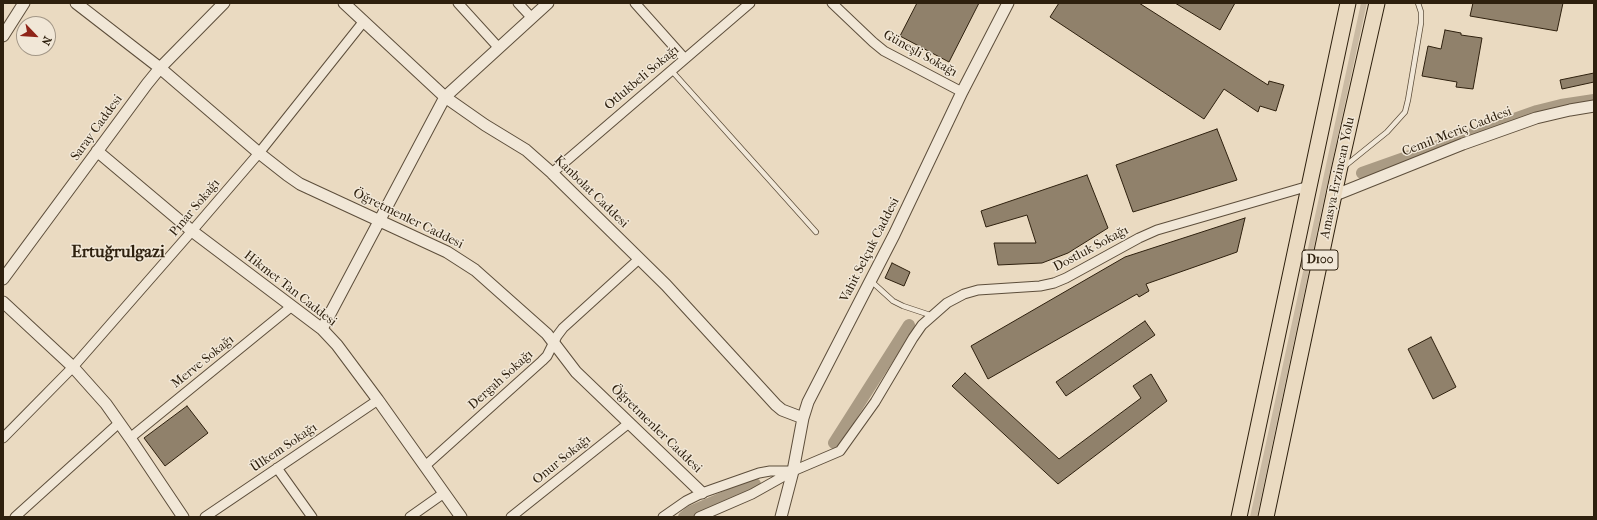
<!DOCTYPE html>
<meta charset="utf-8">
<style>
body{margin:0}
#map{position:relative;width:1597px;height:520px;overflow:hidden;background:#eadac1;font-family:"IM FELL French Canon",serif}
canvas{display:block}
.frame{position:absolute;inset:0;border:4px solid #2e200e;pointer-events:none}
.north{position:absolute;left:16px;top:16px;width:40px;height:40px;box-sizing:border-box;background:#f1e7d7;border:1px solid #a39787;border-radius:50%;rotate:115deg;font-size:11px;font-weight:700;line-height:16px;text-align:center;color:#2e200e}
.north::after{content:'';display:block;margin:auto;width:14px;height:18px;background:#8f2418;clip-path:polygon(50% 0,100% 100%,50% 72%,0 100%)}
</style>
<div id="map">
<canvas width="1597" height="520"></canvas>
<div class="frame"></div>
<div class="north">N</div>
</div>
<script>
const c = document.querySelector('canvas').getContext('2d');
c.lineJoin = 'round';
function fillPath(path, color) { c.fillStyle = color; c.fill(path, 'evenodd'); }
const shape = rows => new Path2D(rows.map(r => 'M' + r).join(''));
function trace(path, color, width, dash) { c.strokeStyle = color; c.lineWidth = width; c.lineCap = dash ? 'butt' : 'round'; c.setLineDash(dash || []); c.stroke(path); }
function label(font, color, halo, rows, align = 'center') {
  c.font = font + ' "IM FELL French Canon",serif'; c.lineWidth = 3; c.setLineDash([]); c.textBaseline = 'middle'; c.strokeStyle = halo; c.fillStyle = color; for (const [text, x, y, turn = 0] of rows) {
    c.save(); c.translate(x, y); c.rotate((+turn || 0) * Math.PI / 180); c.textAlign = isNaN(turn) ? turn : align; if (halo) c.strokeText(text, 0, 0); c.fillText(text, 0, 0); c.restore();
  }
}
const green = shape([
 [1361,3,1367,3,1323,204,1257,517,1250,517]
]);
const canal = shape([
 [1362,173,1537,111,1561,105,1594,100],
 [834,443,909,325],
 [684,517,690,512,755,484]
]);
const building = shape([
 [917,3,979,3,949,62,900,36,917,3],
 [1059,3,1139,3,1268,85,1269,81,1284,85,1276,111,1260,106,1258,112,1224,89,1204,119,1050,17,1059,3],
 [1175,3,1235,3,1220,30,1175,3],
 [1473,3,1563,3,1557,31,1470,16,1473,3],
 [1445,30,1461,33,1461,35,1482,38,1473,89,1456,87,1457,82,1422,76,1428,46,1441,49,1445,30],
 [1594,73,1594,82,1562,89,1560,80,1594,73],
 [1217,129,1237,180,1133,212,1116,165,1217,129],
 [1087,175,1108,228,1068,253,1042,263,998,265,994,243,1036,243,1027,215,986,227,981,211,1087,175],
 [1245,218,1237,252,1146,284,1149,291,1139,297,1137,294,988,379,971,346,1125,257,1245,218],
 [892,263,910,272,904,286,885,278,892,263],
 [1145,321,1155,335,1066,396,1056,382,1145,321],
 [1431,337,1456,387,1433,399,1408,349,1431,337],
 [965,373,1059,459,1141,398,1133,386,1151,374,1167,401,1058,484,952,386,965,373],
 [187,406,208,433,165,466,144,438,187,406]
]);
const service = shape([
 [671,70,816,232],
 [1345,166,1387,132,1405,112,1408,100,1421,23,1421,12,1418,3],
 [871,281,893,301,903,306,933,316]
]);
const minor = shape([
 [458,3,498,47],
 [518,3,531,17],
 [635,3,685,59],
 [832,3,873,42,884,51,962,92],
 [552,173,750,3],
 [3,438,73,367,192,231,259,153,364,21],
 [130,438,292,306],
 [425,466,542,361,547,356,557,336,563,328,639,259],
 [277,468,312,517],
 [15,517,119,423],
 [205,517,378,400],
 [410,517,444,493],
 [511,517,629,423],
 [663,517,686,501,702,493,759,473,770,471,791,471],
 [699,517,752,494,793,471,840,451,875,402,913,338,922,325,947,303,964,294,978,290,1040,286,1054,283,1066,278,1139,238,1157,230,1309,186]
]);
const tertiary = shape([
 [76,3,160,68,259,153,287,175,300,184,447,252,475,270,547,334,576,372,702,493],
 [344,3,445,97,485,125,526,150,552,173,666,285,776,405,782,410,803,418],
 [3,36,24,3],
 [97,151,192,231,322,329,337,345,378,400,461,517],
 [1333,196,1463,144,1536,118,1570,110,1594,106],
 [3,279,147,84,160,68,224,3],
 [3,302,73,367,106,404,130,438,183,517],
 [322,329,445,97,548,3],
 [781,517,793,471,803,418,808,402,894,235,962,92,1008,3]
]);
const trunk = shape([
 [1239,517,1348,3],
 [1266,517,1339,171,1377,3]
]);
const shields = [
 [1320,260,36]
];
const shieldNames = [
 ["D100",1320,260]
];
const streetNames = [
 ["Güneşli Sokağı",920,54,29],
 ["Otlukbeli Sokağı",642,78,-40],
 ["Saray Caddesi",97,128,-54],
 ["Cemil Meriç Caddesi",1457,132,-21],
 ["Amasya-Erzincan Yolu",1338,178,-78],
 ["Kanbolat Caddesi",591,192,44],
 ["Pınar Sokağı",195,208,-50],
 ["Öğretmenler Caddesi",408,219,26],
 ["Dostluk Sokağı",1091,249,-28],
 ["Vahit Selçuk Caddesi",870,250,-63],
 ["Hikmet Tan Caddesi",290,289,38],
 ["Merve Sokağı",203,362,-39],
 ["Dergah Sokağı",501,380,-42],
 ["Öğretmenler Caddesi",656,429,44],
 ["Ülkem Sokağı",284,448,-34],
 ["Onur Sokağı",562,460,-39]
];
const districtNames = [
 ["Ertuğrulgazi",118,253]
];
fillPath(green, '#cabaa3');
trace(canal, '#aa9b84', 12);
fillPath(building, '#90816b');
trace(building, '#2e200e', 1);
trace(service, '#5d4e3b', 6);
trace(minor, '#5d4e3b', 11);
trace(tertiary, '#5d4e3b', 13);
trace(trunk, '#2e200e', 17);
trace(service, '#f1e7d7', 4.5);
trace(minor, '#f1e7d7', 9);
trace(tertiary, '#f1e7d7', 11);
trace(trunk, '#eadac1', 15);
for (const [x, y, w] of shields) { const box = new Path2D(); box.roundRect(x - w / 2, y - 10, w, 20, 3); c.fillStyle = '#f1e7d7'; c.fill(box); trace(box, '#2e200e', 1); }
label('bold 12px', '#2e200e', null, shieldNames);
label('13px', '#2e200e', '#f1e7d7', streetNames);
label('bold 17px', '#2e200e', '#f1e7d7', districtNames);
</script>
